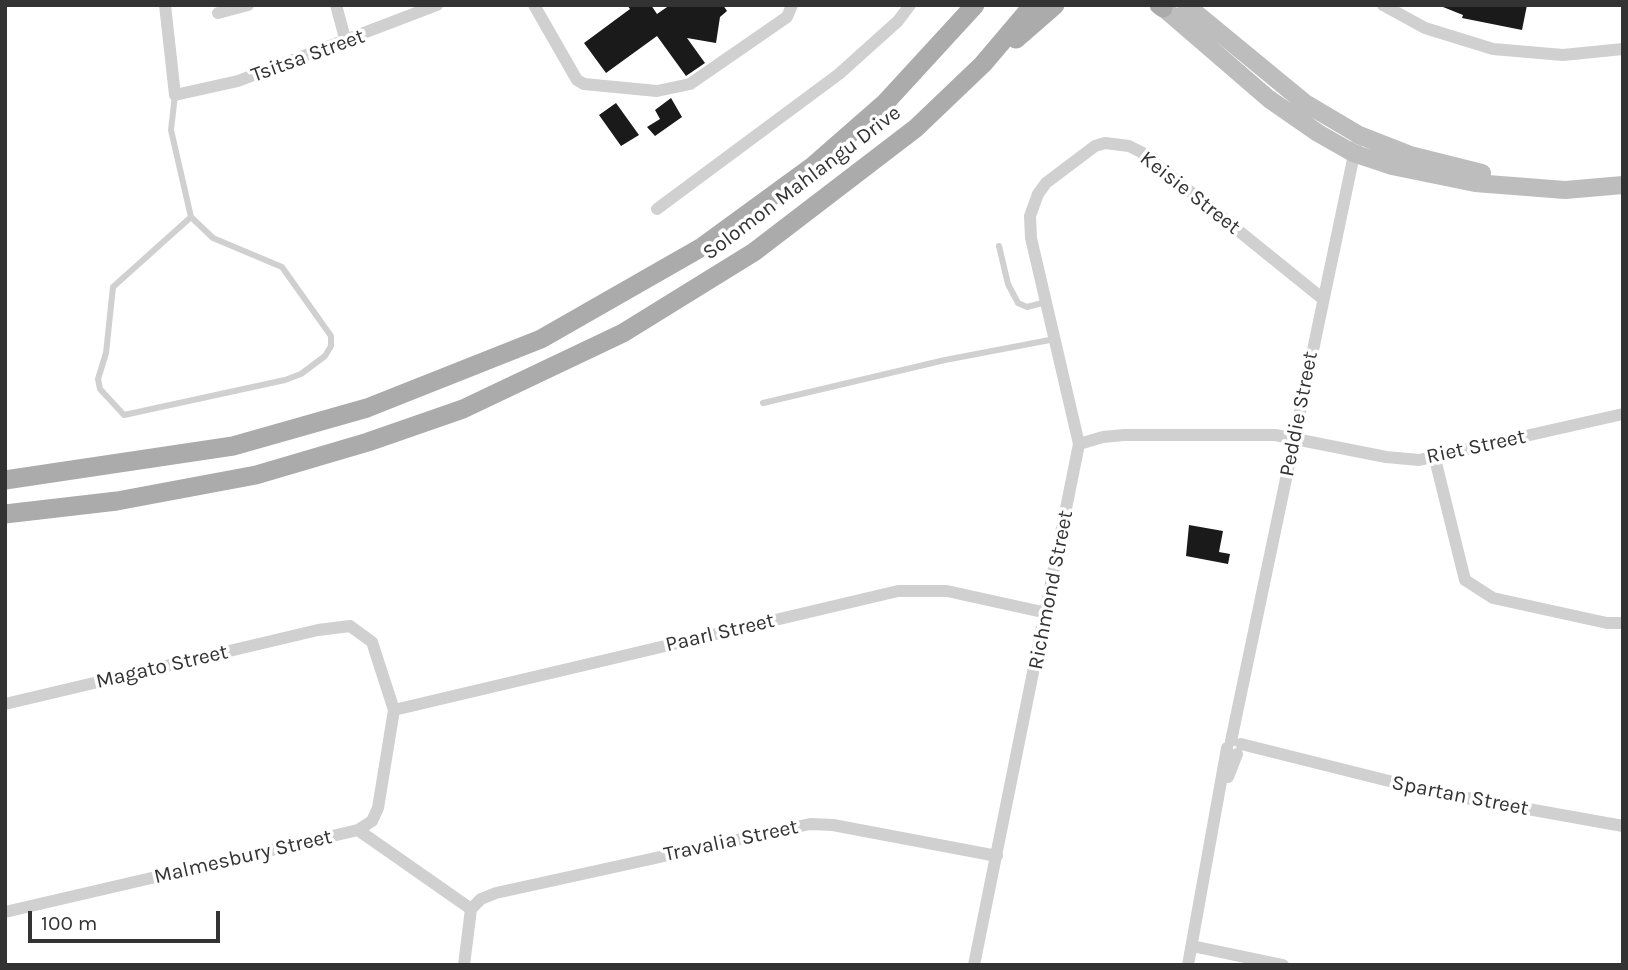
<!DOCTYPE html>
<style>
body{margin:0}
#map{position:relative;width:1628px;height:970px;overflow:hidden;background:#fff;font-family:Karla,sans-serif}
canvas{display:block}
.frame{position:absolute;inset:0;border:7px solid #333;pointer-events:none}
.scale{position:absolute;left:28px;top:911px;width:192px;height:32px;box-sizing:border-box;border:4px solid #333;border-top:0;padding-left:9px;font-size:21px;line-height:24px;white-space:nowrap;color:#333;-webkit-text-stroke:5px #fff;paint-order:stroke}
</style>
<div id="map">
<canvas width="1628" height="970"></canvas>
<div class="frame"></div>
<div class="scale">100 m</div>
</div>
<script>
const c = document.querySelector('canvas').getContext('2d');
c.lineJoin = 'round';
function fillPath(path, color) { c.fillStyle = color; c.fill(path, 'evenodd'); }
const shape = rows => new Path2D(rows.map(r => 'M' + r).join(''));
function trace(path, color, width, dash) { c.strokeStyle = color; c.lineWidth = width; c.lineCap = dash ? 'butt' : 'round'; c.setLineDash(dash || []); c.stroke(path); }
function label(font, color, halo, rows, align = 'center') {
  c.font = font + ' Karla,sans-serif'; c.lineWidth = 7; c.setLineDash([]); c.textBaseline = 'middle'; c.strokeStyle = halo; c.fillStyle = color; for (const [text, x, y, turn = 0] of rows) {
    c.save(); c.translate(x, y); c.rotate((+turn || 0) * Math.PI / 180); c.textAlign = isNaN(turn) ? turn : align; if (halo) c.strokeText(text, 0, 0); c.fillText(text, 0, 0); c.restore();
  }
}
const building = shape([
 [627,5,651,5,657,14,670,5,723,5,727,11,720,17,716,43,687,38,705,63,686,76,657,36,606,73,584,43,630,9],
 [1438,5,1527,5,1522,30,1462,18,1463,15],
 [671,98,682,117,655,136,647,127,660,119,655,110],
 [616,103,639,135,621,146,599,115],
 [1189,525,1223,531,1219,552,1230,554,1228,564,1186,556]
]);
const lane = shape([
 [175,95,171,130,191,217,213,238,282,267,331,336,331,346,325,356,301,374,285,380,124,415,100,389,98,379,106,353,113,287,191,217],
 [999,246,1008,284,1018,303,1027,307,1046,302],
 [763,403,945,360,1055,339]
]);
const street = shape([
 [165,5,175,95,238,81,437,5],
 [336,5,346,42],
 [534,5,577,80,584,84,657,91,690,84,787,17,792,5],
 [1383,5,1425,28,1493,49,1563,55,1623,49],
 [218,13,248,5],
 [657,209,839,74,898,21,910,5],
 [1079,444,1103,437,1124,435,1275,435,1386,457,1419,460,1623,414],
 [1435,459,1465,580,1493,598,1607,623,1623,623],
 [5,704,318,630,350,626,372,642,394,710,378,808,372,821,358,830,5,912],
 [394,710,898,591,947,591,1047,613],
 [1231,741,1356,145],
 [1241,744,1433,792,1623,826],
 [1228,777,1237,754],
 [358,830,471,909,464,965],
 [471,909,481,899,496,893,810,824,833,825,997,856],
 [1192,946,1283,965],
 [974,965,1079,444,1031,238,1030,216,1038,194,1046,183,1095,146,1105,143,1129,146,1141,152,1323,299],
 [1188,965,1227,748]
]);
const secondary = shape([
 [1160,5,1269,99,1318,133,1353,153,1392,166,1475,183,1565,190,1623,185],
 [1186,5,1305,103,1359,135,1410,155,1482,173]
]);
const primary = shape([
 [1159,5,1163,8],
 [1016,39,1055,5],
 [5,480,233,446,367,408,541,339,702,247,813,166,885,103,975,5],
 [5,514,117,501,256,475,368,442,463,409,623,333,754,252,916,128,983,64,1033,5]
]);
const streetNames = [
 ["Tsitsa Street",308,56,-20],
 ["Solomon Mahlangu Drive",802,183,-37],
 ["Keisie Street",1190,193,38],
 ["Peddie Street",1299,414,-79],
 ["Riet Street",1476,447,-12],
 ["Richmond Street",1051,590,-79],
 ["Paarl Street",720,633,-13],
 ["Magato Street",162,667,-13],
 ["Spartan Street",1460,796,11],
 ["Travalia Street",731,841,-12],
 ["Malmesbury Street",243,857,-13]
];
fillPath(building, '#1a1a1a');
trace(lane, '#d0d0d0', 6);
trace(street, '#d0d0d0', 12);
trace(secondary, '#bdbdbd', 18);
trace(primary, '#ababab', 19);
label('21px', '#333', '#fff', streetNames);
</script>
